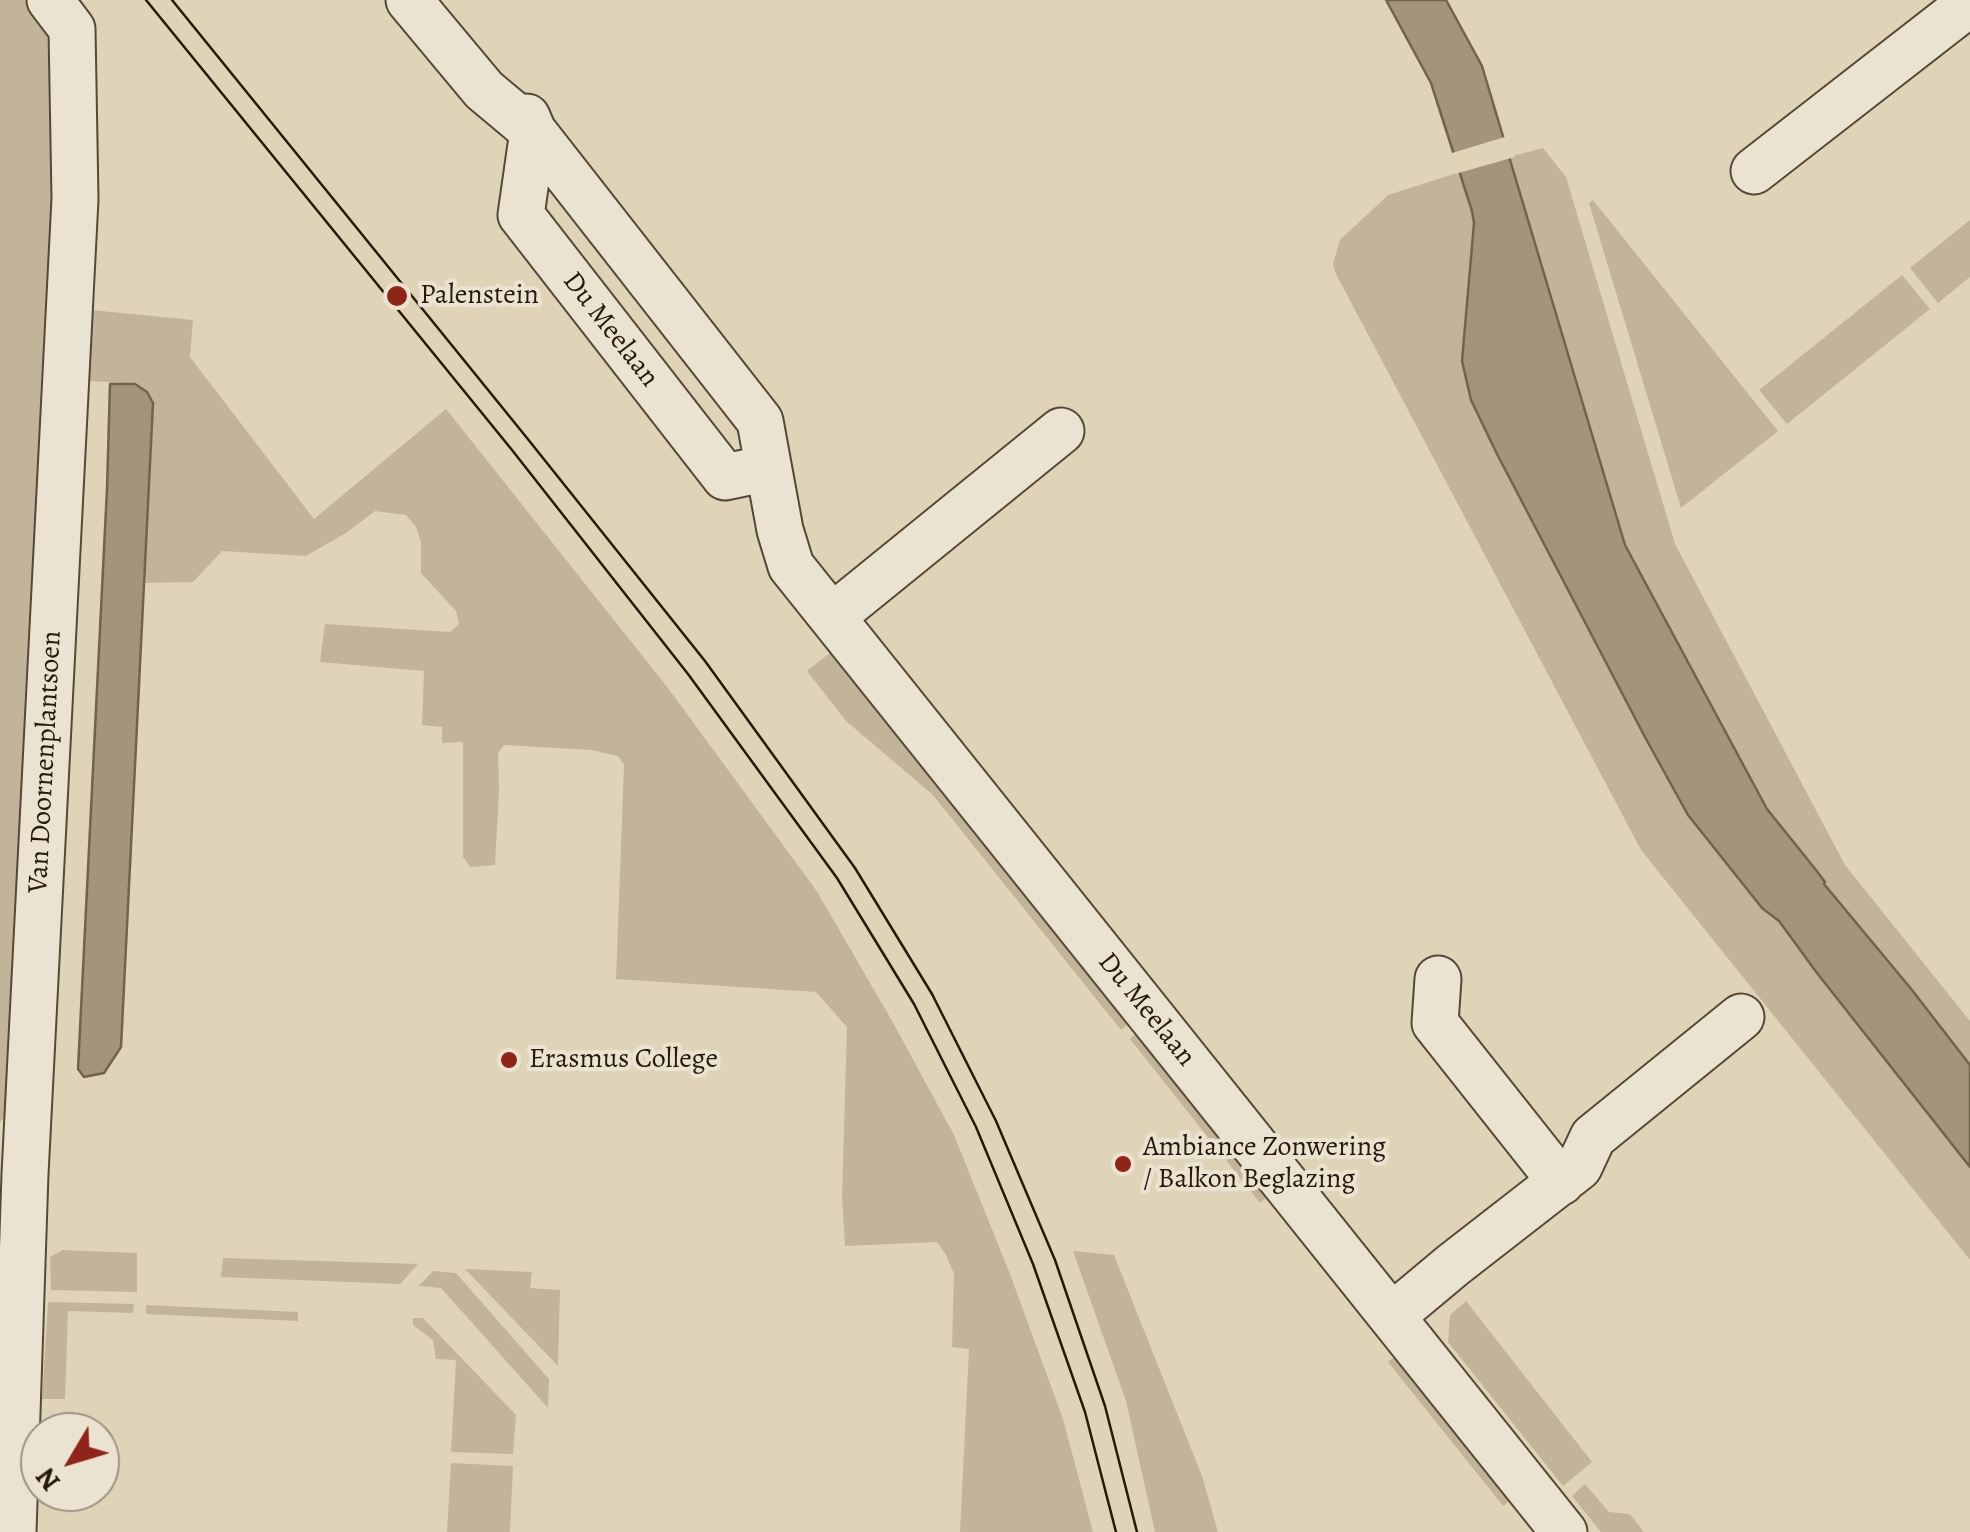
<!DOCTYPE html>
<style>
body{margin:0}
#map{position:relative;width:1970px;height:1532px;overflow:hidden;background:#e0d4b8;font-family:Alegreya,serif}
canvas{display:block}
.north{position:absolute;left:20px;top:1412px;width:100px;height:100px;box-sizing:border-box;background:#ebe3d1;border:2px solid #9d9282;border-radius:50%;rotate:232deg;font-size:28px;font-weight:700;line-height:40px;text-align:center;color:#29190b}
.north::after{content:'';display:block;margin:auto;width:35px;height:45px;background:#8f2418;clip-path:polygon(50% 0,100% 100%,50% 72%,0 100%)}
</style>
<div id="map">
<canvas width="1970" height="1532"></canvas>
<div class="north">N</div>
</div>
<script>
const c = document.querySelector('canvas').getContext('2d');
c.lineJoin = 'round';
function fillPath(path, color) { c.fillStyle = color; c.fill(path, 'evenodd'); }
const shape = rows => new Path2D(rows.map(r => 'M' + r).join(''));
function trace(path, color, width, dash) { c.strokeStyle = color; c.lineWidth = width; c.lineCap = dash ? 'butt' : 'round'; c.setLineDash(dash || []); c.stroke(path); }
function label(font, color, halo, rows, align = 'center') {
  c.font = font + ' Alegreya,serif'; c.lineWidth = 8; c.setLineDash([]); c.textBaseline = 'middle'; c.strokeStyle = halo; c.fillStyle = color; for (const [text, x, y, turn = 0] of rows) {
    c.save(); c.translate(x, y); c.rotate((+turn || 0) * Math.PI / 180); c.textAlign = isNaN(turn) ? turn : align; if (halo) c.strokeText(text, 0, 0); c.fillText(text, 0, 0); c.restore();
  }
}
const green = shape([
 [0,0,31,0,50,27,60,78,34,620,7,1062,6,1115,0,1122],
 [1543,148,1566,177,1675,544,1845,865,1970,1021,1970,1065,1912,990,1823,883,1824,881,1816,870,1767,809,1625,545,1509,157],
 [1460,172,1472,211,1474,223,1462,361,1471,400,1497,454,1646,739,1762,908,1779,921,1817,973,1970,1167,1970,1260,1641,850,1336,274,1333,264,1340,240,1388,195],
 [1593,200,1778,431,1681,508,1589,203],
 [1970,220,1970,277,1938,303,1910,268],
 [1902,275,1930,309,1787,424,1759,390],
 [81,309,193,320,190,357,314,519,446,409,668,688,816,890,891,1019,954,1135,1010,1274,1063,1419,1093,1532,960,1532,969,1349,952,1347,954,1274,946,1255,937,1242,845,1246,842,1197,847,1027,816,992,616,979,624,765,618,756,591,750,504,745,498,753,499,791,495,865,470,867,463,857,463,742,442,743,442,727,422,725,424,671,320,662,325,624,450,632,459,624,456,611,421,573,421,542,416,527,406,515,375,511,346,533,306,556,222,551,193,582,144,583,153,403,135,384,77,380],
 [835,649,1133,1021,1121,1030,933,795,846,721,807,671],
 [1140,1030,1271,1194,1260,1203,1130,1039],
 [63,1250,137,1253,137,1292,51,1290,50,1257],
 [1073,1251,1114,1255,1202,1476,1218,1532,1155,1532,1126,1401],
 [223,1258,418,1264,400,1284,221,1277],
 [465,1269,532,1272,530,1288,560,1290,558,1366],
 [433,1271,456,1273,549,1379,548,1408,441,1288,419,1286],
 [1466,1301,1592,1462,1563,1486,1448,1342,1450,1315],
 [48,1302,134,1304,133,1313,68,1311,65,1399,42,1399],
 [146,1305,298,1312,298,1321,146,1314],
 [413,1318,423,1318,516,1415,513,1454,451,1452,456,1360,436,1359,433,1340,413,1325],
 [1399,1353,1515,1496,1503,1506,1388,1362],
 [451,1463,513,1466,510,1532,447,1532],
 [1585,1484,1609,1512,1630,1514,1644,1532,1601,1532,1572,1496]
]);
const water = shape([
 [1386,0,1446,0,1482,66,1625,545,1767,809,1816,870,1825,882,1824,884,1912,990,1970,1065,1970,1167,1817,973,1779,921,1762,908,1688,815,1646,739,1497,454,1471,400,1462,361,1474,223,1472,211,1431,83,1386,0],
 [110,384,135,384,147,392,153,403,121,1047,104,1073,84,1077,78,1069,107,489,110,384]
]);
const pier = shape([
 [1508,136,1515,157,1455,174,1449,154]
]);
const minor = shape([
 [409,0,484,90,533,131,760,421,780,530,791,566,1564,1532],
 [527,117,533,131,521,215,725,477,768,468],
 [1754,171,1970,3],
 [833,616,1061,431],
 [1438,979,1435,1023,1561,1182],
 [1392,1316,1453,1265,1579,1167,1593,1137,1741,1017],
 [13,1532,25,1174,75,199,72,29,50,0]
]);
const tram = shape([
 [146,0,512,450,688,674,837,878,914,1004,976,1127,1033,1264,1085,1412,1116,1532],
 [172,0,527,438,705,661,855,868,932,994,996,1121,1055,1260,1105,1406,1137,1532]
]);
const markers = [
 [397,296,12,"#8f2418"],
 [509,1060,10,"#8f2418"],
 [1123,1164,10,"#8f2418"]
];
const poiNames = [
 ["Palenstein",420,296],
 ["Erasmus College",529,1060],
 ["Ambiance Zonwering",1143,1148],
 ["/ Balkon Beglazing",1143,1180]
];
const streetNames = [
 ["Du Meelaan",610,330,52],
 ["Van Doornenplantsoen",46,762,-87],
 ["Du Meelaan",1146,1010,51]
];
fillPath(green, '#c1b49b');
fillPath(water, '#a2947d');
trace(water, '#72634f', 2.5);
fillPath(pier, '#e0d4b8');
trace(minor, '#574836', 49);
trace(minor, '#ebe3d1', 45);
trace(tram, '#29190b', 2.5);
for (const [x, y, r, color] of markers) { const dot = new Path2D(); dot.arc(x, y, r, 0, 2 * Math.PI); c.fillStyle = color; c.fill(dot); trace(dot, '#ebe3d1', 4); }
label('28px', '#29190b', '#ebe3d1', poiNames, 'left');
label('28px', '#29190b', '#ebe3d1', streetNames);
</script>
